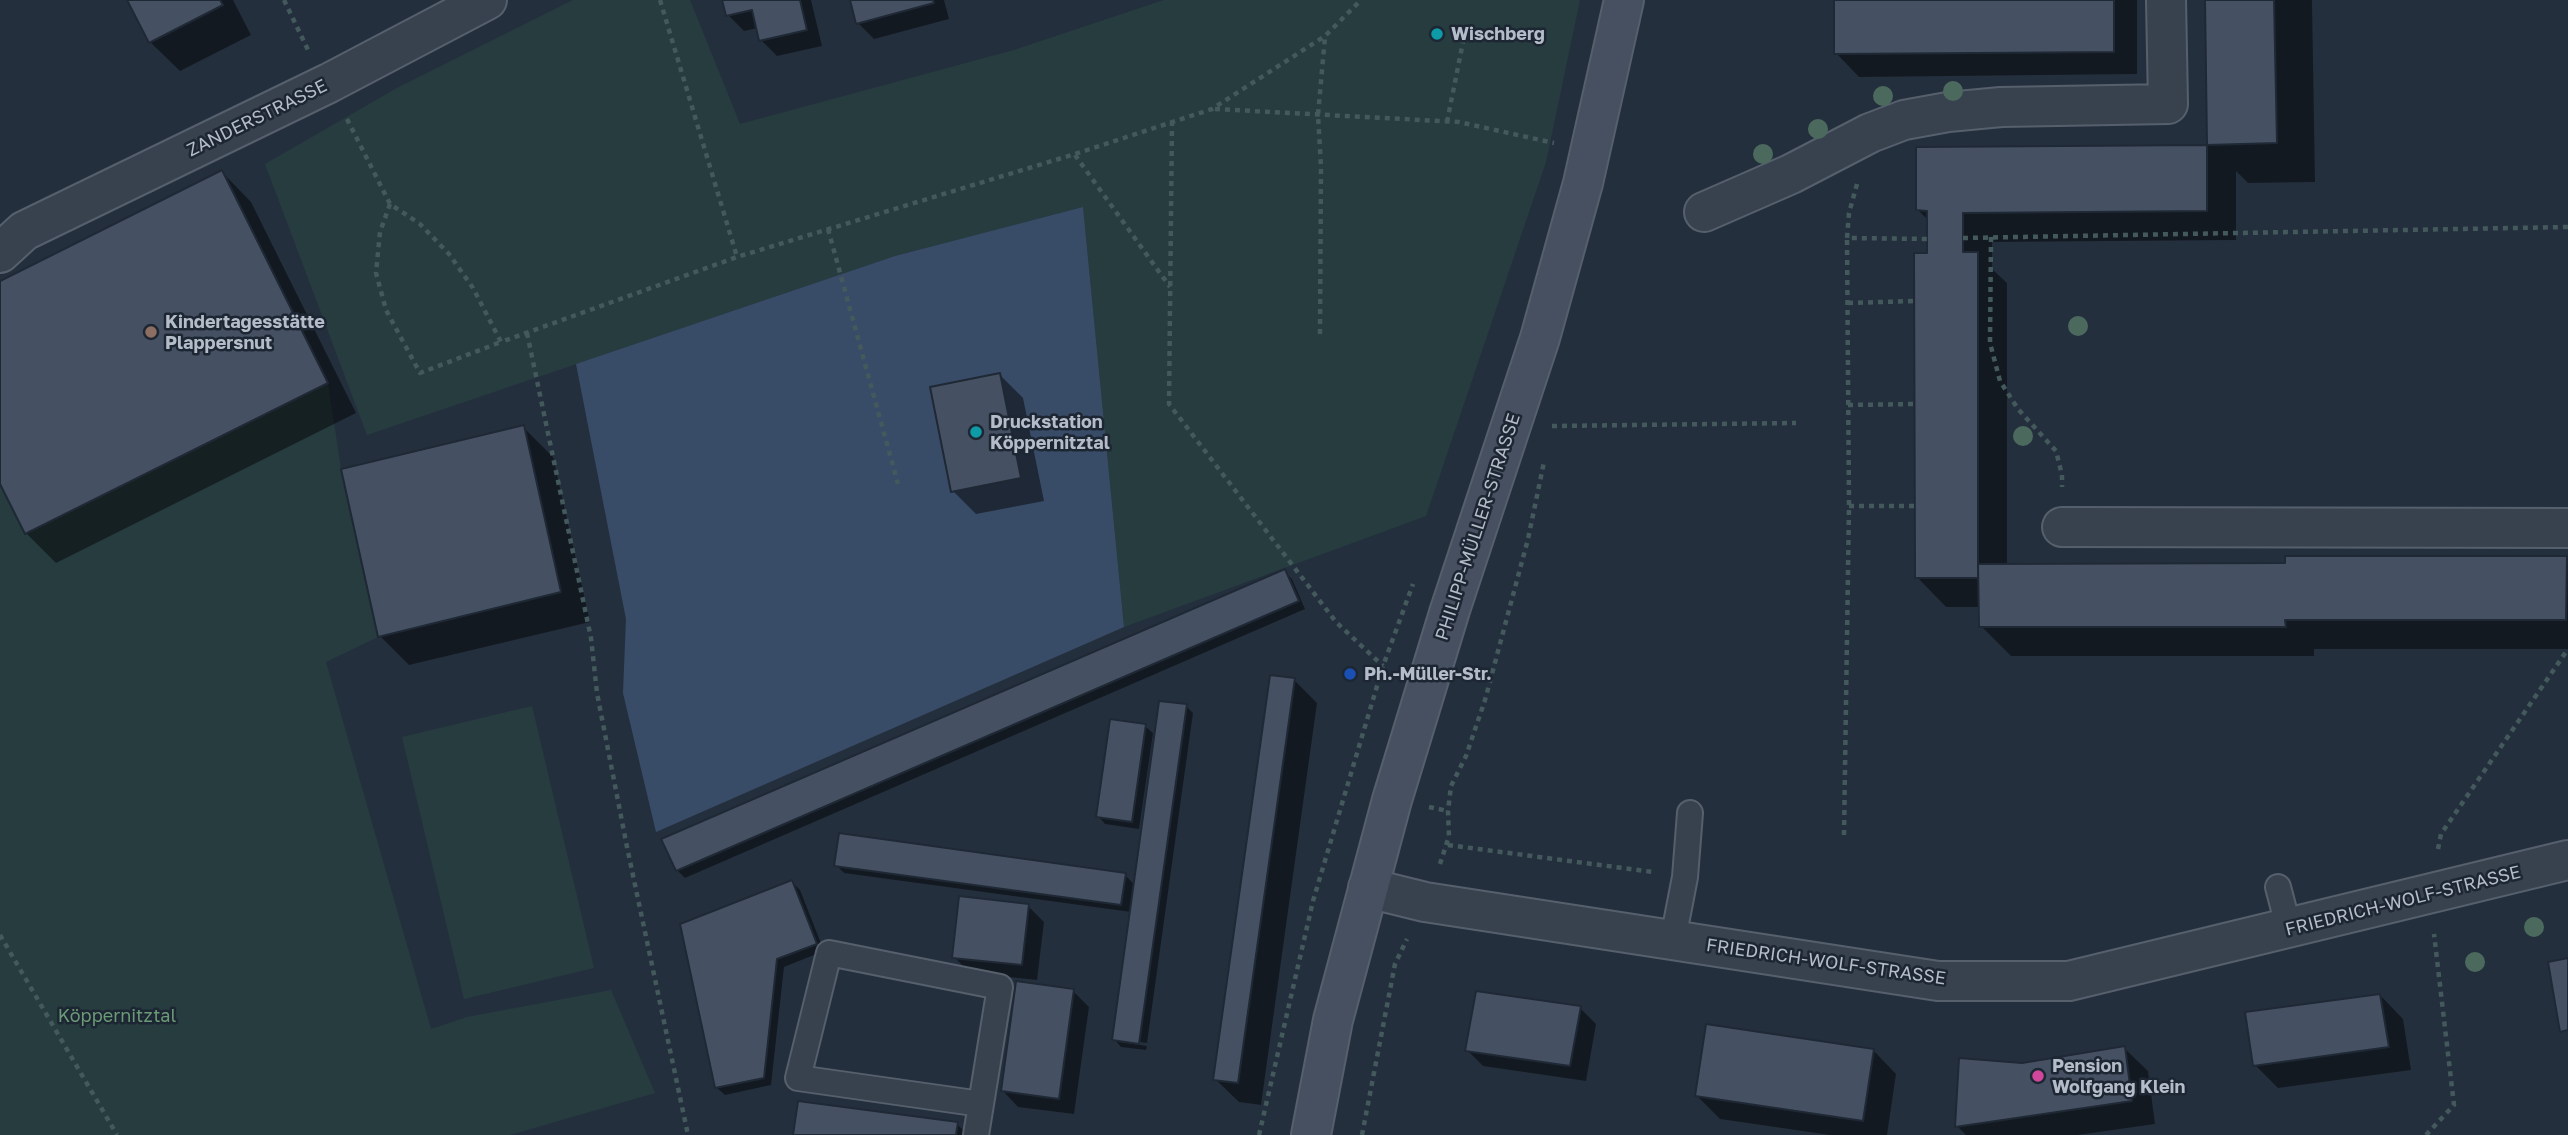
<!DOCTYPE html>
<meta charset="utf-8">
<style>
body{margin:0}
canvas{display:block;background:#242f3e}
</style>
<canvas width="2568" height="1135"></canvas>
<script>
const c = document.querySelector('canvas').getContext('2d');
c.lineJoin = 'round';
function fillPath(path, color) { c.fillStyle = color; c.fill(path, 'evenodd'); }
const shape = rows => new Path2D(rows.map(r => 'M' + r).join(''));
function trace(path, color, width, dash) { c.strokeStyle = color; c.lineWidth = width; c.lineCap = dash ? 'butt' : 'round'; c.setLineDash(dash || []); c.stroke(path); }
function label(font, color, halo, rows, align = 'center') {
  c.font = font + ' "Golos Text",sans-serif'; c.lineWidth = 5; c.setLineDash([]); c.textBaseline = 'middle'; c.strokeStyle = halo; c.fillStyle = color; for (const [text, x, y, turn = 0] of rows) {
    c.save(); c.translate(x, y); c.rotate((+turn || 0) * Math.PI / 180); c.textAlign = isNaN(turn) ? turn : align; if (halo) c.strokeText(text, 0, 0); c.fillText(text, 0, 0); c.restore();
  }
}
const green = shape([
 [573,0,690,0,740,124,1014,50,1164,0,1580,0,1546,162,1426,516,1124,627,1083,207,895,256,367,435,265,164,397,88],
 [328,383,341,469,378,637,326,662,431,1029,467,1017,611,990,655,1093,510,1135,0,1135,0,484,25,534],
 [532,706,594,968,464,999,402,737]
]);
const water = shape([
 [1083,207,1124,627,656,832,623,693,626,619,576,364,895,256]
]);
const shadow = shape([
 [129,0,233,0,251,35,180,71,150,42],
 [724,0,811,0,822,46,777,56,761,40,758,28,744,31,728,15],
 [852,0,944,0,949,19,874,39,858,23],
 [1836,0,2137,0,2137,74,1859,77,1836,53],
 [2207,0,2312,0,2315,182,2248,183,2236,171,2236,240,1992,242,1992,269,2007,283,2007,566,2287,565,2566,557,2568,559,2568,649,2314,649,2314,656,2011,656,1981,626,1981,607,1946,607,1917,577,1929,255,1929,221,1918,210,1918,149,2209,146],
 [222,172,251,202,356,413,56,563,26,533,0,480,0,283],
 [1000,375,1023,398,1044,501,976,514,953,491],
 [523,427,553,457,590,622,409,665,380,636],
 [1284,571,1292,579,1305,609,685,878,677,870],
 [1294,680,1317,703,1261,1105,1239,1102,1215,1079],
 [1186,706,1193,713,1147,1043,1120,1039,1120,1042,1147,1046,1146,1050,1121,1047,1114,1039,1131,912,844,873,836,865,1125,875,1135,885],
 [1145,726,1153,733,1139,829,1105,824,1098,816],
 [792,882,800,890,824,951,784,967,771,1085,725,1095,717,1088],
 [1028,906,1044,922,1037,980,970,973,954,957],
 [1073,991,1089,1007,1074,1114,1018,1107,1003,1091],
 [2380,995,2403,1019,2411,1070,2278,1088,2255,1065],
 [1580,1008,1596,1024,1586,1081,1483,1066,1467,1050],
 [2124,1048,2148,1071,2155,1124,2078,1135,1966,1135,1957,1126,2022,1064],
 [1873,1050,1896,1074,1887,1135,1830,1135,1720,1119,1697,1096],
 [957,1124,968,1135,795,1135]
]);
const building = shape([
 [127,0,220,0,223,5,149,43,127,0],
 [722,0,800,0,807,30,759,41,752,10,726,16,722,0],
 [850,0,933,0,934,3,856,24,850,0],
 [1834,0,2114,0,2114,52,1834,54,1834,0],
 [2205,0,2274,0,2277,143,2207,145,2205,0],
 [2207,145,2207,211,1963,213,1963,252,1978,252,1978,578,1915,578,1914,253,1927,253,1927,211,1916,210,1916,147,2207,145],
 [222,170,328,383,25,534,0,484,0,281,222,170],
 [1000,373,1021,478,951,492,930,387,1000,373],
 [524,425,561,592,378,637,341,469,524,425],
 [2285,556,2567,556,2566,620,2285,620,2286,627,1979,627,1978,564,2285,563,2285,556],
 [1285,569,1299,601,676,871,661,839,1285,569],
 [1270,675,1295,678,1238,1083,1213,1080,1270,675],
 [1159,701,1187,704,1139,1044,1112,1040,1159,701],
 [1110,719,1146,724,1132,822,1096,817,1110,719],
 [839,833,1126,873,1121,905,834,866,839,833],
 [792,880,817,944,777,959,764,1078,715,1088,680,924,792,880],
 [959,896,1029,904,1022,965,952,958,959,896],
 [2568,958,2568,1030,2560,1032,2548,962,2568,958],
 [1016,981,1074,989,1059,1099,1001,1091,1016,981],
 [1476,991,1581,1006,1570,1066,1465,1051,1476,991],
 [2380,994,2389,1047,2253,1066,2245,1012,2380,994],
 [1706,1024,1874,1049,1863,1121,1695,1096,1706,1024],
 [2125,1046,2132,1101,1955,1127,1959,1058,2022,1063,2125,1046],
 [798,1101,958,1122,956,1135,793,1135,798,1101]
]);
const path = shape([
 [284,0,308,50],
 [660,0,737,257],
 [1215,109,1459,122,1554,143],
 [347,119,390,204,420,224,449,254,473,288,501,342,737,257,1075,154,1212,109,1325,36,1361,0],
 [1172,121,1169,404,1336,622,1383,666],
 [1447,122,1464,37],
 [1075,155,1170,287],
 [1857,184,1849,213,1847,238,1927,239],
 [390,204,380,232,376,273,386,310,420,373,501,342],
 [828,229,898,484],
 [1991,237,1990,343,2000,381,2018,409,2056,451,2062,475,2062,487],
 [1963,238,2568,227],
 [1848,303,1914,301],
 [527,333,591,638,597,693,627,847,688,1135],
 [1320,334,1321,166,1318,115,1325,37],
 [1848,405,1915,404],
 [1552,426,1796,423],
 [1849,506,1915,506],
 [1429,807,1448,811],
 [1844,835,1849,506,1847,238],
 [1448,845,1653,872],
 [2438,849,2441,834,2568,649],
 [1440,864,1449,836,1448,811,1451,786,1466,756,1485,700,1528,539,1544,462],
 [0,935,117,1135],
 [1259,1135,1313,901,1383,666,1413,584],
 [1362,1135,1395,964,1407,939],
 [2426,1135,2454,1105,2434,934]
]);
const lane = shape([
 [2278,887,2289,929],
 [1673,939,1685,877,1690,813],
 [976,1135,1000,987,829,953,798,1078,981,1104]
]);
const street = shape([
 [1704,212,1791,174,1870,133,1904,120,1948,112,2001,107,2168,104,2166,0],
 [0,253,24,231,329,83,487,0],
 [2062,527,2568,528],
 [1368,888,1425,902,1938,981,2069,981,2568,860]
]);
const secondary = shape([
 [1311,1135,1333,1020,1392,800,1450,610,1540,338,1583,183,1624,0]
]);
const trees = [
 [1953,91],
 [1883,96],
 [1818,129],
 [1763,154],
 [2078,326],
 [2023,436],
 [2534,927],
 [2475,962]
];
const markers = [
 [1437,34,7,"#0f9aa8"],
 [151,332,7,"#8d6e63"],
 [976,432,7,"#0f9aa8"],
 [1350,674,7,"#1a4fb4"],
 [2038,1076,7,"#d1479c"]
];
const poiNames = [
 ["Wischberg",1451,34],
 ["Kindertagesstätte",165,322],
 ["Plappersnut",165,343],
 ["Druckstation",990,422],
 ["Köppernitztal",990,443],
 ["Ph.-Müller-Str.",1364,674],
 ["Pension",2052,1066],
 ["Wolfgang Klein",2052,1087]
];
const streetNames = [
 ["ZANDERSTRASSE",257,118,-26],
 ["PHILIPP-MÜLLER-STRASSE",1478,527,-72],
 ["FRIEDRICH-WOLF-STRASSE",2403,901,-14],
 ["FRIEDRICH-WOLF-STRASSE",1826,962,8]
];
const parkNames = [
 ["Köppernitztal",117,1016]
];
fillPath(green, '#263c3f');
fillPath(water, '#394c67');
fillPath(shadow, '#0007');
fillPath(building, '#455162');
trace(building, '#1f2835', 2);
trace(lane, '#565f6c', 28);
trace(street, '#565f6c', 42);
trace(secondary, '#565f6c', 42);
trace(path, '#44595c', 4.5, [5, 5]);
trace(lane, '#38414e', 24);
trace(street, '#38414e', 38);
trace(secondary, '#465061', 38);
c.fillStyle = '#4b6a5d';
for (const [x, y] of trees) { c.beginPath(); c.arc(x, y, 10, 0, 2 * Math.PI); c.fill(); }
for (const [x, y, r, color] of markers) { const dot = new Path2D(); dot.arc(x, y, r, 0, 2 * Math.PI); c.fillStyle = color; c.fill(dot); trace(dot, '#1d2633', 2.5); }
label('bold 18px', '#b4bcc9', '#1d2633', poiNames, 'left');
label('18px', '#b4bcc9', '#1d2633', streetNames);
label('18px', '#6b9a76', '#1d2633', parkNames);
</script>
